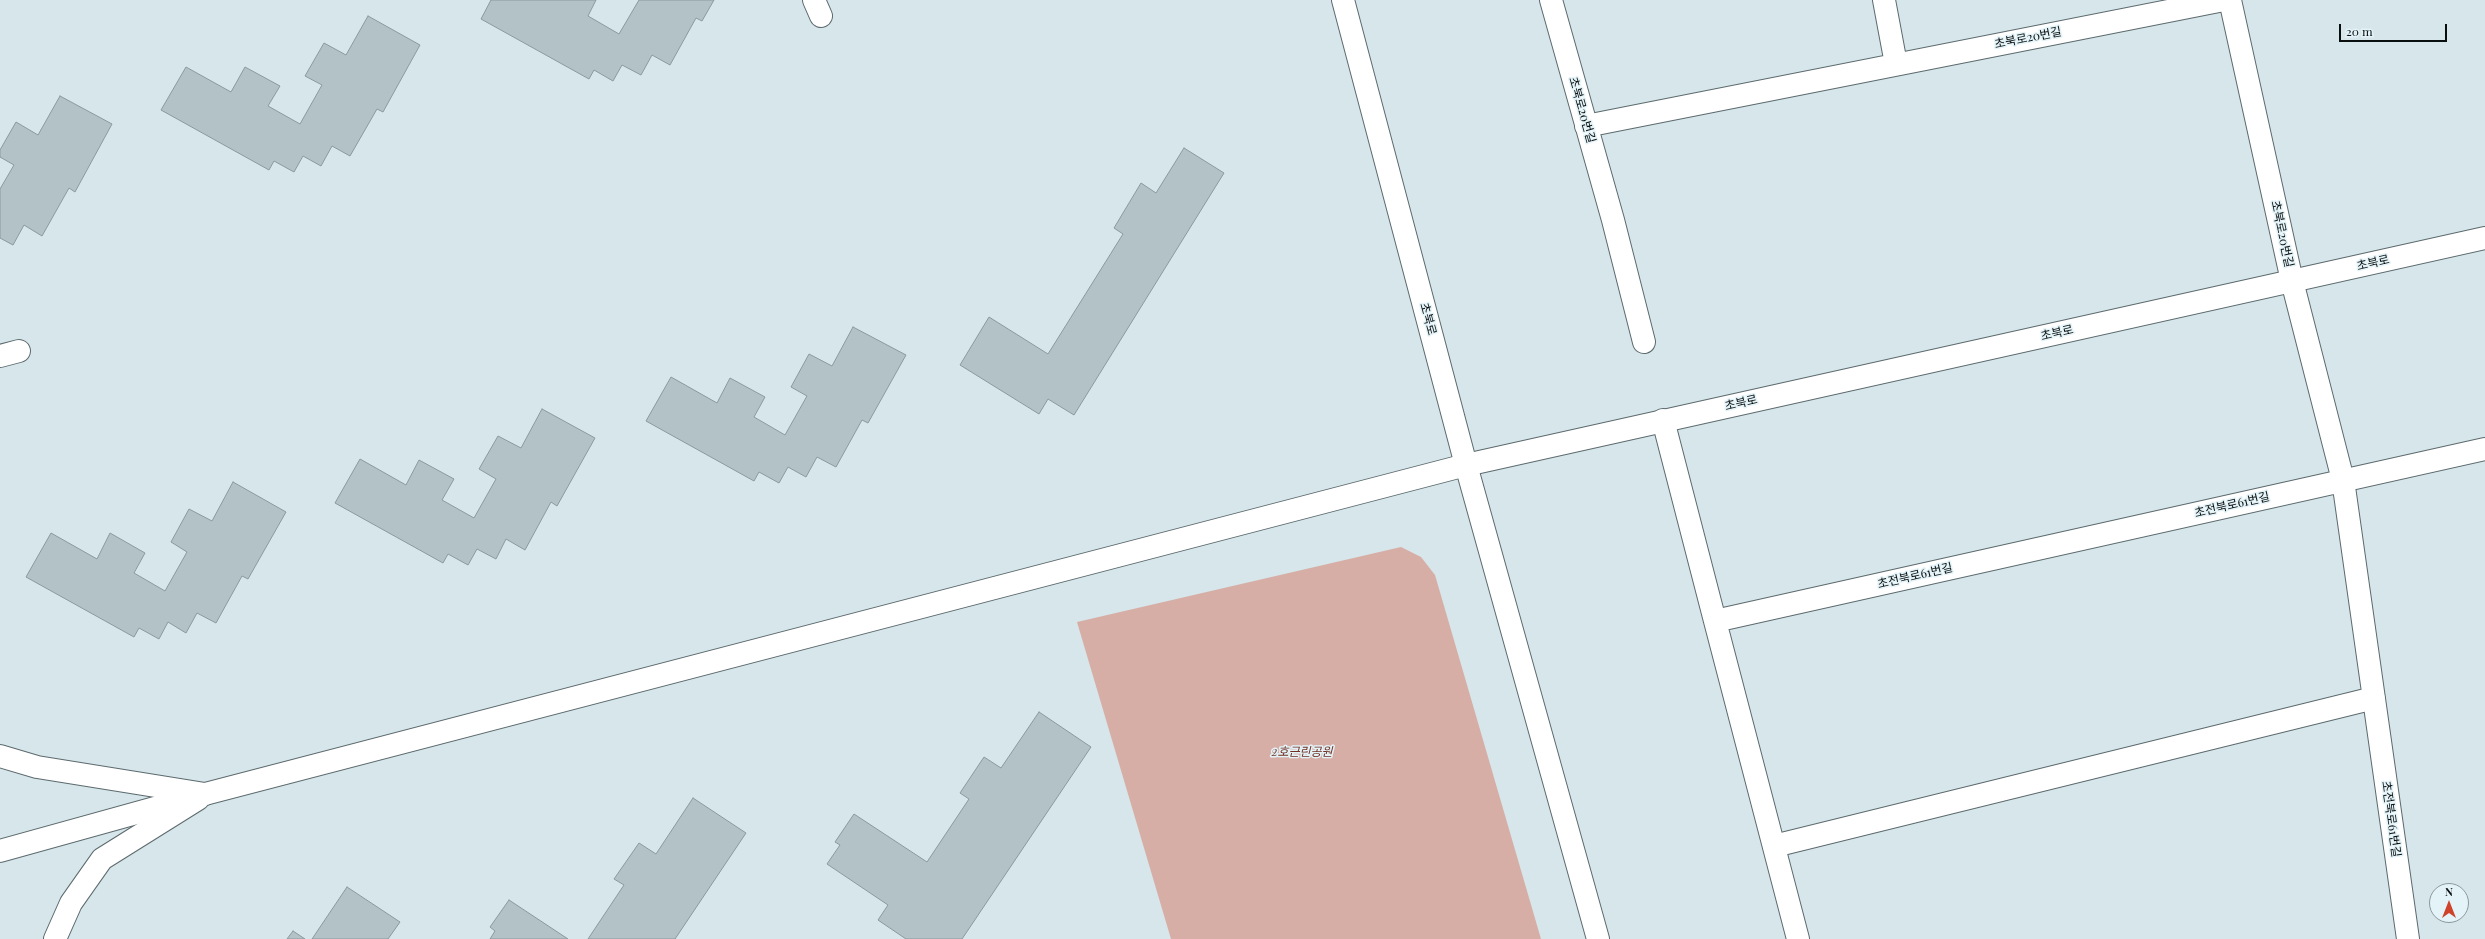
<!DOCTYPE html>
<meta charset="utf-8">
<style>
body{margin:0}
#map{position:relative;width:2485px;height:939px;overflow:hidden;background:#d6e6ea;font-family:"Playfair Display",serif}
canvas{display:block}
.north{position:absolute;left:2429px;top:883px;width:40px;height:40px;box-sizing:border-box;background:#e3f3f8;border:1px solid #8c979b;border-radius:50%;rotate:0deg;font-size:11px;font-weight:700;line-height:16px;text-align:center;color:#090e0f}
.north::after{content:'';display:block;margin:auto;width:14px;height:18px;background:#ce432a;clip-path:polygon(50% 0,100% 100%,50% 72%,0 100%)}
.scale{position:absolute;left:2339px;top:24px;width:108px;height:18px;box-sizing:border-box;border:2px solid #090e0f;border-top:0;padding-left:5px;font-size:12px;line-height:14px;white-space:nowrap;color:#090e0f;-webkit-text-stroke:3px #e3f3f8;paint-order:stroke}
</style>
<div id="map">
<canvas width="2485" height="939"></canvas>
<div class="north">N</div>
<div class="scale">20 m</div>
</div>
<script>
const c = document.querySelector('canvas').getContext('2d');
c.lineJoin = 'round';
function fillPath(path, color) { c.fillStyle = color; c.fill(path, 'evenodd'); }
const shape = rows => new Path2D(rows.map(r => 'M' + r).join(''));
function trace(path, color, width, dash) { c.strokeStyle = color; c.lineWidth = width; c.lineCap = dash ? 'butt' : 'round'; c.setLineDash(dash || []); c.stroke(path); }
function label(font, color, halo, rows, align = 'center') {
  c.font = font + ' "Playfair Display","Noto Sans KR",serif'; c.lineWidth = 3; c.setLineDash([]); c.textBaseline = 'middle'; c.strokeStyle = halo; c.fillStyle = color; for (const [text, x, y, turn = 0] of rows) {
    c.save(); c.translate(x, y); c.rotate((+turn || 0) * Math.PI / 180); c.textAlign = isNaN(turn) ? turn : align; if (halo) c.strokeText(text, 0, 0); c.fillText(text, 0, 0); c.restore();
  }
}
const green = shape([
 [1401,547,1421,557,1435,575,1541,939,1171,939,1077,622]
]);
const building = shape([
 [491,0,596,0,588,16,619,34,639,0,714,0,702,21,696,18,670,65,652,55,641,75,622,65,613,81,594,70,589,79,481,19,491,0],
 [368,16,420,45,383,112,377,109,350,156,332,146,321,166,303,156,294,172,274,161,269,170,161,110,186,67,231,92,245,67,280,86,268,106,300,124,322,85,305,76,324,43,346,55,368,16],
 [60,96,112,124,75,192,69,188,42,236,24,225,13,245,0,238,0,189,14,165,0,157,0,150,16,122,38,135,60,96],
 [1184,148,1224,173,1074,415,1048,399,1039,414,960,365,989,317,1048,354,1123,234,1114,228,1141,183,1156,193,1184,148],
 [853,327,906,355,868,423,862,420,836,467,817,457,806,477,788,467,779,483,759,472,754,481,646,421,671,377,717,403,730,378,765,397,754,417,785,435,807,396,791,387,809,354,832,366,853,327],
 [542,409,595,438,557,506,551,502,525,550,506,539,496,559,477,549,468,565,448,554,443,563,335,503,360,459,406,485,419,460,454,479,442,500,474,518,496,479,479,469,498,436,521,448,542,409],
 [233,482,286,512,248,579,242,576,216,623,197,613,186,633,168,622,159,639,139,628,134,637,26,577,51,533,97,559,110,533,145,553,134,573,165,591,187,552,171,542,189,509,212,521,233,482],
 [1039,712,1091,747,962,939,906,939,878,920,888,905,827,864,840,845,835,842,854,814,927,862,969,799,960,793,984,757,1001,768,1039,712],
 [693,798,746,833,675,939,588,939,624,885,614,879,639,843,656,854,693,798],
 [347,887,400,922,388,939,312,939,347,887],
 [509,900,568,939,490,939,495,931,490,927,509,900],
 [293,931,305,939,287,939,293,931]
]);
const minor = shape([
 [814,0,821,16],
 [1343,0,1466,465,1598,939],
 [1551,0,1613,220,1644,342],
 [1884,0,1896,64],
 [2230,0,2292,281,2343,480,2408,939],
 [1586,126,2224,0],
 [0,356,19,351],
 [1663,420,1715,621],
 [0,756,37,767,205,794],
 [1774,846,2374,698],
 [55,939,71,903,102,859,198,799],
 [1798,939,1715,621,2485,449]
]);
const major = shape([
 [0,851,205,794,1466,465,2485,238]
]);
const streetNames = [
 ["초북로20번길",2028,38,-11],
 ["초북로20번길",1582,110,74],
 ["초북로20번길",2282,234,78],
 ["초북로",2373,263,-13],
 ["초북로",1428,319,75],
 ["초북로",2057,333,-13],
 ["초북로",1741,403,-13],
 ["초전북로61번길",2232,505,-13],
 ["초전북로61번길",1915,576,-13],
 ["초전북로61번길",2391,819,82]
];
const parkNames = [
 ["2호근린공원",1302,752]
];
fillPath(green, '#d6aea6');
fillPath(building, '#b2c2c6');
trace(building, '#8a999d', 1);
trace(minor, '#5c6a6e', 24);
trace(major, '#5c6a6e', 24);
trace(minor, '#fff', 22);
trace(major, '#fff', 22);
label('12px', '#090e0f', '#e3f3f8', streetNames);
label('italic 12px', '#722f22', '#e3f3f8', parkNames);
</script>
